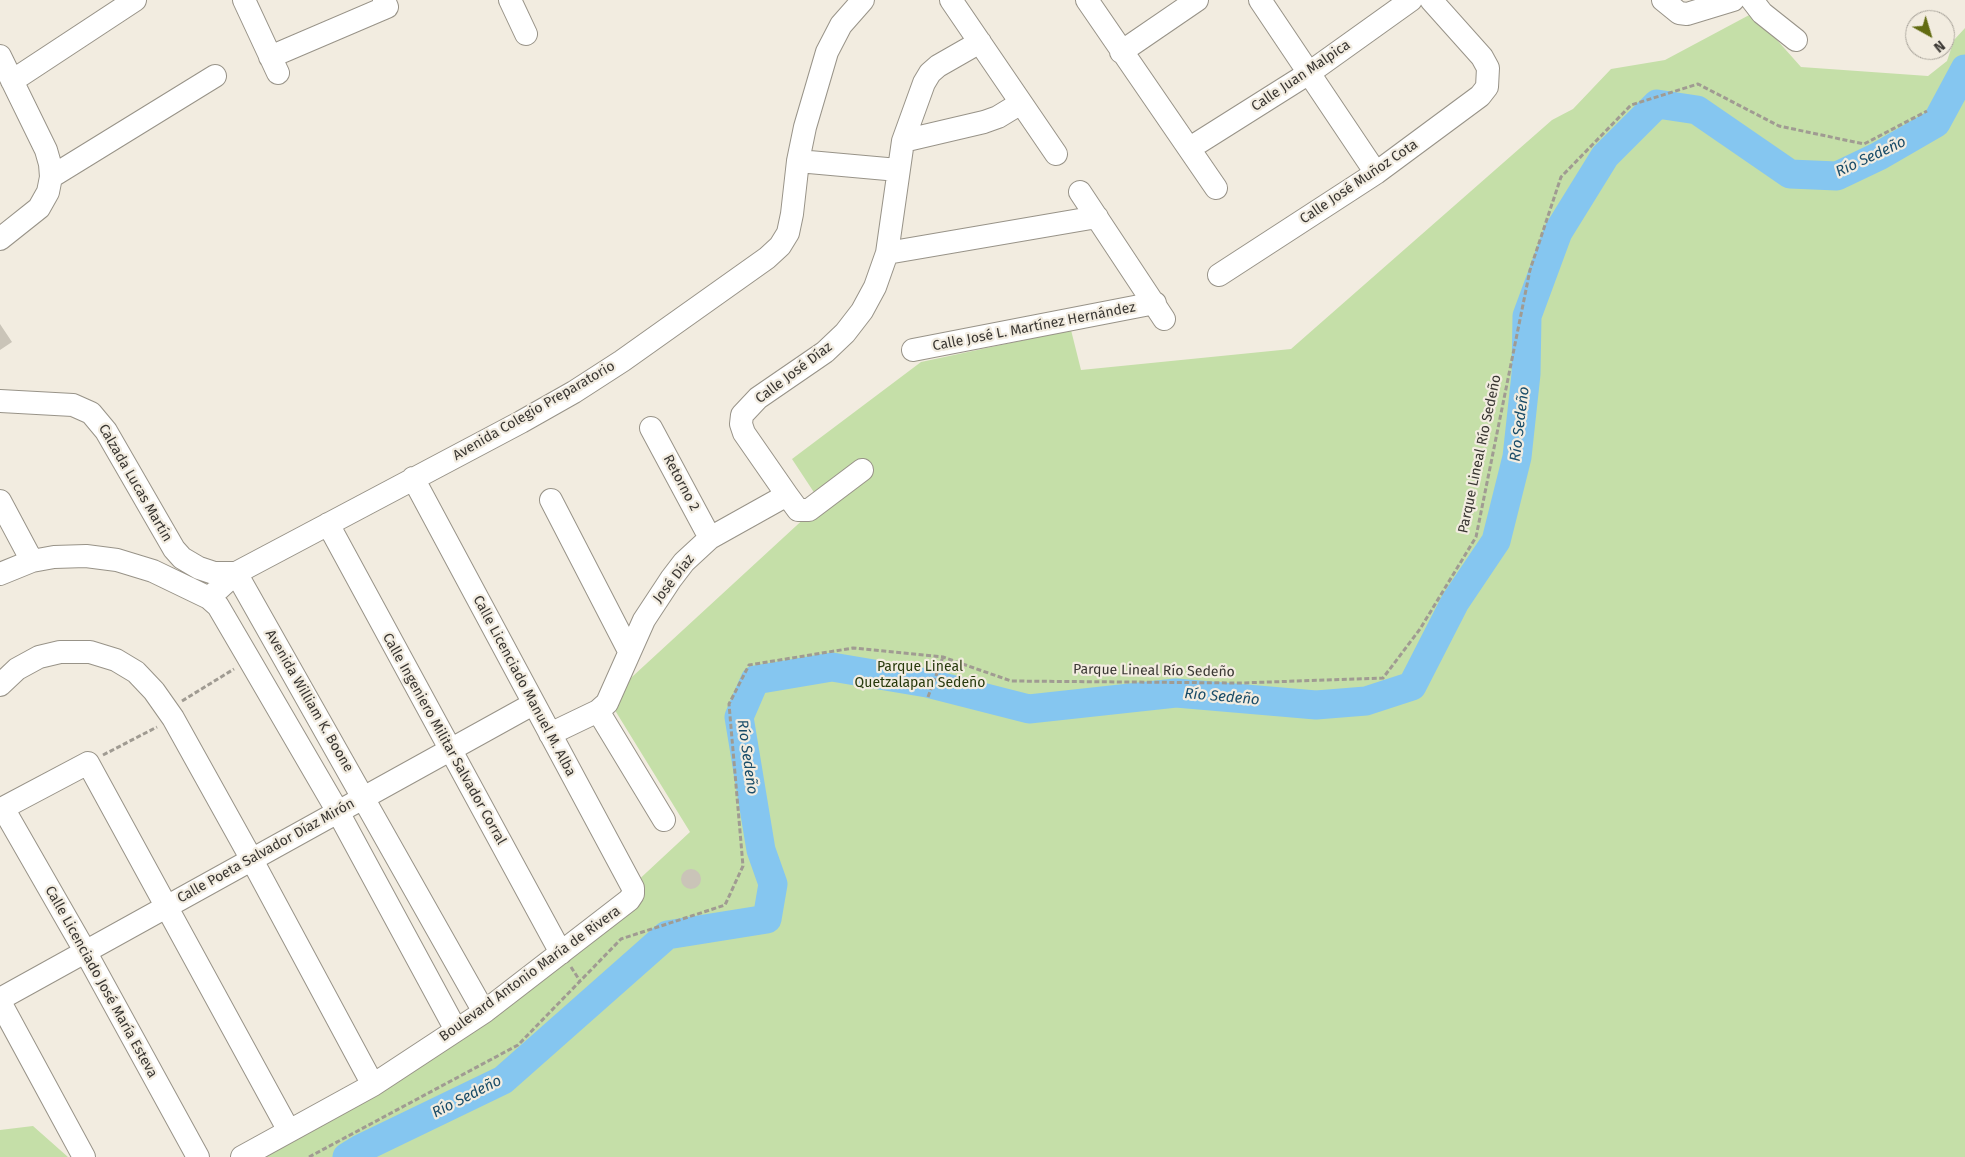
<!DOCTYPE html>
<meta charset="utf-8">
<style>
body{margin:0}
#map{position:relative;width:1965px;height:1157px;overflow:hidden;background:#f2ece0;font-family:"Fira Sans",sans-serif}
canvas{display:block}
.north{position:absolute;left:1905px;top:10px;width:50px;height:50px;box-sizing:border-box;background:#f2ece0;border:1px solid #a8a39a;border-radius:50%;rotate:141deg;font-size:14px;font-weight:700;line-height:20px;text-align:center;color:#393632}
.north::after{content:'';display:block;margin:auto;width:18px;height:22px;background:#626b11;clip-path:polygon(50% 0,100% 100%,50% 72%,0 100%)}
</style>
<div id="map">
<canvas width="1965" height="1157"></canvas>
<div class="north">N</div>
</div>
<script>
const c = document.querySelector('canvas').getContext('2d');
c.lineJoin = 'round';
function fillPath(path, color) { c.fillStyle = color; c.fill(path, 'evenodd'); }
const shape = rows => new Path2D(rows.map(r => 'M' + r).join(''));
function trace(path, color, width, dash) { c.strokeStyle = color; c.lineWidth = width; c.lineCap = dash ? 'butt' : 'round'; c.setLineDash(dash || []); c.stroke(path); }
function label(font, color, halo, rows, align = 'center') {
  c.font = font + ' "Fira Sans",sans-serif'; c.lineWidth = 4.5; c.setLineDash([]); c.textBaseline = 'middle'; c.strokeStyle = halo; c.fillStyle = color; for (const [text, x, y, turn = 0] of rows) {
    c.save(); c.translate(x, y); c.rotate((+turn || 0) * Math.PI / 180); c.textAlign = isNaN(turn) ? turn : align; if (halo) c.strokeText(text, 0, 0); c.fillText(text, 0, 0); c.restore();
  }
}
const green = shape([
 [1753,13,1801,67,1928,76,1947,61,1954,40,1965,28,1965,1157,230,1157,504,1005,690,832,608,699,821,503,792,459,921,362,1071,330,1081,370,1291,349,1552,120,1573,109,1611,69,1665,60],
 [33,1126,68,1157,0,1157,0,1130]
]);
const river = shape([
 [347,1157,360,1149,503,1080,667,935,767,919,773,884,761,850,739,717,755,680,832,667,927,683,1029,709,1176,693,1316,705,1366,701,1412,686,1455,602,1496,541,1517,457,1526,374,1527,316,1558,232,1605,156,1657,104,1697,110,1790,174,1837,176,1879,156,1936,123,1965,69]
]);
const building = shape([
 [0,324,12,342,0,350],
 '681 879a10 10 0 1 1 20 0a10 10 0 1 1-20 0Z'
]);
const path = shape([
 [928,697,943,657],
 [182,701,234,669],
 [103,755,157,727],
 [571,967,580,981],
 [309,1157,518,1045,621,939,725,905,743,866,729,704,749,665,853,648,943,657,1011,681,1241,683,1383,678,1420,629,1476,537,1530,270,1561,177,1631,105,1698,84,1779,126,1864,144,1927,111]
]);
const minor = shape([
 [244,0,278,73],
 [510,0,526,34],
 [951,0,1056,154],
 [1087,0,1216,188],
 [1260,0,1376,173],
 [1663,0,1679,13,1687,14,1733,0],
 [1752,0,1762,13,1796,40],
 [1121,52,1197,0],
 [0,56,46,150,50,164,51,177,48,192,39,208,0,239],
 [270,57,387,7,384,0],
 [12,81,135,0],
 [903,141,984,122,998,117,1021,103],
 [1190,148,1309,73,1411,0],
 [798,161,898,170],
 [51,177,215,76],
 [1080,192,1164,319],
 [887,253,1097,217],
 [1219,275,1376,173,1480,96,1487,87,1488,68,1482,57,1431,0],
 [913,350,1155,303],
 [0,401,73,405,91,413,106,431,174,549,182,558,199,568,214,573,236,573],
 [651,428,710,538],
 [787,495,798,510,809,510,862,470],
 [551,500,629,651],
 [0,501,32,561],
 [328,524,561,953],
 [236,573,484,1012],
 [0,574,32,561,54,557,86,556,117,560,153,571,209,598,218,606,249,659,338,812,456,1030],
 [209,598,236,573,521,422,574,392,622,361,767,258,780,246,788,233,792,214,798,161,805,127,827,52,841,25,863,0],
 [0,685,17,669,39,657,60,652,90,652,116,660,136,672,154,691,173,718,252,860,373,1085],
 [598,711,664,820],
 [550,734,598,711,607,703,644,620,671,579,684,562,710,538,787,495,744,433,741,424,742,415,758,398,825,352,845,333,862,311,875,287,887,253,903,141,924,83,930,73,938,66,980,42],
 [0,999,533,704],
 [0,1002,84,1157],
 [198,1157,85,951,3,808,88,763,289,1131],
 [242,1157,373,1085,484,1012,629,900,633,894,633,888,413,478]
]);
const streetNames = [
 ["Calle Juan Malpica",1301,76,-34],
 ["Calle José Muñoz Cota",1359,182,-34],
 ["Calle José L. Martínez Hernández",1034,327,-11],
 ["Calle José Díaz",794,373,-37],
 ["Avenida Colegio Preparatorio",534,411,-30],
 ["Parque Lineal Río Sedeño",1480,454,-78],
 ["Calzada Lucas Martín",135,483,60],
 ["Retorno 2",681,483,62],
 ["José Díaz",674,579,-52],
 ["Parque Lineal Río Sedeño",1154,671,1],
 ["Calle Licenciado Manuel M. Alba",524,686,62],
 ["Avenida William K. Boone",309,701,60],
 ["Calle Ingeniero Militar Salvador Corral",444,739,61],
 ["Calle Poeta Salvador Díaz Mirón",266,851,-29],
 ["Boulevard Antonio María de Rivera",530,974,-36],
 ["Calle Licenciado José María Esteva",101,982,61]
];
const parkNames = [
 ["Parque Lineal",920,667],
 ["Quetzalapan Sedeño",920,683]
];
const waterNames = [
 ["Río Sedeño",1871,157,-25],
 ["Río Sedeño",1520,424,-83],
 ["Río Sedeño",1222,697,5],
 ["Río Sedeño",747,757,82],
 ["Río Sedeño",467,1097,-27]
];
fillPath(green, '#c5dfa8');
trace(river, '#85c6f0', 29);
fillPath(building, '#cac4b8');
trace(minor, '#989388', 24);
trace(path, '#a09b92', 3, [5, 2.5]);
trace(minor, '#fff', 22);
label('14px', '#393632', '#f2ece0', streetNames);
label('14px', '#283a0d', '#f2ece0', parkNames);
label('italic 15px', '#194c68', '#f2ece0', waterNames);
</script>
